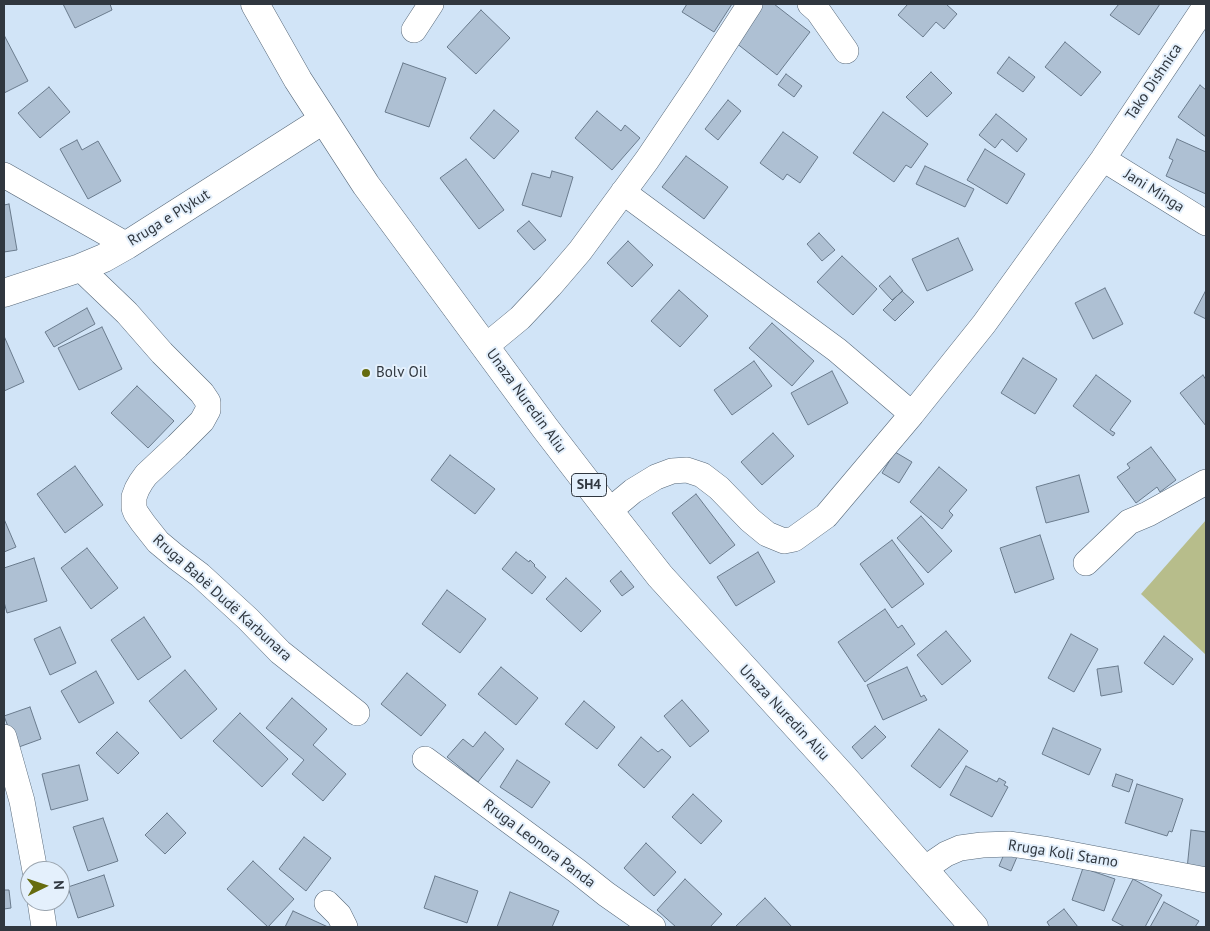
<!DOCTYPE html>
<meta charset="utf-8">
<style>
body{margin:0}
#map{position:relative;width:1210px;height:931px;overflow:hidden;background:#d1e4f7;font-family:"PT Sans",sans-serif}
canvas{display:block}
.frame{position:absolute;inset:0;border:5px solid #30373f;pointer-events:none}
.north{position:absolute;left:20px;top:861px;width:50px;height:50px;box-sizing:border-box;background:#e4f0fc;border:1px solid #9ca6b0;border-radius:50%;rotate:86deg;font-size:14px;font-weight:700;line-height:20px;text-align:center;color:#30373f}
.north::after{content:'';display:block;margin:auto;width:18px;height:22px;background:#666c0f;clip-path:polygon(50% 0,100% 100%,50% 72%,0 100%)}
</style>
<div id="map">
<canvas width="1210" height="931"></canvas>
<div class="frame"></div>
<div class="north">N</div>
</div>
<script>
const c = document.querySelector('canvas').getContext('2d');
c.lineJoin = 'round';
function fillPath(path, color) { c.fillStyle = color; c.fill(path, 'evenodd'); }
const shape = rows => new Path2D(rows.map(r => 'M' + r).join(''));
function trace(path, color, width, dash) { c.strokeStyle = color; c.lineWidth = width; c.lineCap = dash ? 'butt' : 'round'; c.setLineDash(dash || []); c.stroke(path); }
function label(font, color, halo, rows, align = 'center') {
  c.font = font + ' "PT Sans",sans-serif'; c.lineWidth = 4; c.setLineDash([]); c.textBaseline = 'middle'; c.strokeStyle = halo; c.fillStyle = color; for (const [text, x, y, turn = 0] of rows) {
    c.save(); c.translate(x, y); c.rotate((+turn || 0) * Math.PI / 180); c.textAlign = isNaN(turn) ? turn : align; if (halo) c.strokeText(text, 0, 0); c.fillText(text, 0, 0); c.restore();
  }
}
const green = shape([
 [1206,520,1206,655,1141,594]
]);
const building = shape([
 [63,4,110,4,112,10,75,28,63,4],
 [687,4,732,4,714,32,682,12,687,4],
 [759,4,774,4,810,32,777,75,731,39,759,4],
 [908,4,946,4,957,14,944,29,936,22,923,37,898,15,908,4],
 [1119,4,1160,4,1139,35,1110,15,1119,4],
 [481,10,510,38,476,74,447,47,481,10],
 [4,35,28,81,4,93,4,35],
 [1065,42,1101,72,1081,96,1045,67,1065,42],
 [1009,57,1035,77,1023,92,997,73,1009,57],
 [403,63,446,78,429,127,385,112,403,63],
 [931,72,952,93,927,117,906,97,931,72],
 [786,74,802,86,794,97,778,85,786,74],
 [1200,85,1206,90,1206,137,1178,117,1200,85],
 [49,87,70,112,40,138,18,113,49,87],
 [728,100,741,111,718,140,705,129,728,100],
 [494,110,519,131,494,159,470,138,494,110],
 [597,111,621,131,625,125,640,138,612,170,575,138,597,111],
 [883,112,928,144,911,168,906,165,894,182,853,153,883,112],
 [996,114,1027,139,1017,152,1002,139,995,148,979,135,996,114],
 [783,132,818,157,800,183,787,174,783,180,760,163,783,132],
 [1177,139,1206,152,1206,194,1166,176,1173,160,1169,158,1177,139],
 [77,140,82,150,98,141,121,181,88,199,60,149,77,140],
 [985,149,1025,174,1007,204,967,180,985,149],
 [686,156,728,187,704,219,662,187,686,156],
 [466,159,504,210,479,229,440,178,466,159],
 [925,166,974,189,965,207,916,184,925,166],
 [552,171,573,177,561,217,522,205,532,173,550,178,552,171],
 [9,204,17,250,4,252,4,205,9,204],
 [529,221,546,240,534,250,517,231,529,221],
 [819,233,835,250,822,261,807,244,819,233],
 [958,238,973,270,927,291,912,259,958,238],
 [628,241,653,265,632,287,607,263,628,241],
 [842,256,877,289,853,315,817,282,842,256],
 [890,276,903,291,892,300,879,286,890,276],
 [1105,288,1123,324,1093,339,1075,303,1105,288],
 [679,290,708,316,680,347,651,321,679,290],
 [1206,290,1206,319,1194,313,1206,290],
 [902,291,914,302,895,321,883,310,902,291],
 [87,308,95,324,54,347,45,332,87,308],
 [772,323,814,361,792,386,749,348,772,323],
 [102,327,122,369,79,390,58,348,102,327],
 [4,336,24,382,4,391,4,336],
 [1023,358,1057,379,1035,414,1001,393,1023,358],
 [754,361,772,386,732,415,714,390,754,361],
 [832,371,848,403,808,425,791,393,832,371],
 [1096,375,1131,401,1110,430,1115,433,1113,436,1073,406,1096,375],
 [1203,375,1206,380,1206,426,1180,393,1203,375],
 [137,386,174,421,148,448,111,413,137,386],
 [773,433,794,456,762,485,741,462,773,433],
 [1151,447,1176,480,1160,492,1157,487,1136,503,1117,477,1130,468,1127,464,1151,447],
 [895,452,912,462,899,483,882,473,895,452],
 [450,455,495,489,475,514,431,480,450,455],
 [75,466,103,505,65,533,37,494,75,466],
 [939,467,967,490,949,511,953,515,942,529,910,502,939,467],
 [1079,475,1089,512,1046,523,1036,487,1079,475],
 [696,494,735,545,710,564,672,513,696,494],
 [921,516,952,551,928,573,897,538,921,516],
 [4,519,16,547,4,552,4,519],
 [1040,535,1054,579,1015,593,1000,548,1040,535],
 [892,540,924,584,892,608,860,564,892,540],
 [87,548,118,588,91,609,61,568,87,548],
 [516,552,529,562,530,560,535,565,534,566,546,577,532,594,502,569,516,552],
 [758,552,775,582,736,606,717,577,758,552],
 [34,558,47,601,7,613,4,602,4,568,34,558],
 [621,571,634,587,622,596,610,581,621,571],
 [566,578,601,611,581,632,546,599,566,578],
 [447,590,486,619,460,653,422,624,447,590],
 [885,609,898,628,902,625,915,644,865,682,838,642,885,609],
 [144,617,171,657,138,680,111,640,144,617],
 [60,627,76,663,50,675,34,639,60,627],
 [946,631,971,661,942,685,917,655,946,631],
 [1071,634,1098,649,1074,692,1048,678,1071,634],
 [1164,636,1193,659,1173,685,1144,663,1164,636],
 [1118,666,1122,692,1101,696,1097,669,1118,666],
 [501,667,538,698,516,725,478,694,501,667],
 [907,667,921,697,924,695,927,700,883,720,867,685,907,667],
 [185,670,217,709,181,739,149,701,185,670],
 [96,671,114,703,79,723,61,691,96,671],
 [407,673,446,705,421,736,381,704,407,673],
 [292,698,327,729,313,745,346,774,323,801,292,774,304,760,266,728,292,698],
 [682,700,709,731,690,747,664,716,682,700],
 [584,701,615,727,597,749,565,724,584,701],
 [30,707,41,739,16,748,4,716,30,707],
 [240,713,288,759,262,787,213,741,240,713],
 [875,726,886,737,862,759,852,747,875,726],
 [1053,728,1101,749,1089,775,1042,754,1053,728],
 [939,729,968,751,940,788,911,766,939,729],
 [117,732,139,753,118,774,96,753,117,732],
 [485,732,504,749,478,782,447,757,463,739,473,747,485,732],
 [641,737,658,752,662,749,671,757,644,788,618,765,641,737],
 [517,760,550,782,532,808,500,787,517,760],
 [79,765,88,800,51,810,42,774,79,765],
 [966,766,997,782,999,778,1006,782,1004,785,1008,787,992,817,950,795,966,766],
 [1116,774,1133,780,1129,792,1112,786,1116,774],
 [1137,784,1183,799,1172,832,1169,831,1167,836,1125,823,1137,784],
 [693,794,722,821,701,844,672,817,693,794],
 [167,813,186,833,165,854,145,835,167,813],
 [103,818,118,861,88,871,73,827,103,818],
 [1191,830,1206,832,1206,871,1187,869,1191,830],
 [304,837,331,858,306,891,279,869,304,837],
 [646,843,676,872,654,896,624,868,646,843],
 [1005,852,1017,857,1011,871,999,866,1005,852],
 [253,861,294,899,268,927,227,889,253,861],
 [1083,868,1115,879,1104,911,1072,900,1083,868],
 [104,875,114,906,78,918,68,887,104,875],
 [435,876,478,891,467,923,424,908,435,876],
 [685,879,722,914,710,927,676,927,657,910,685,879],
 [1133,879,1162,895,1145,927,1125,927,1112,920,1133,879],
 [4,890,9,890,11,908,4,909,4,890],
 [510,892,559,911,552,927,497,927,510,892],
 [765,898,792,927,735,927,765,898],
 [1164,902,1199,921,1195,927,1150,927,1164,902],
 [1064,909,1078,927,1050,927,1047,922,1064,909],
 [293,911,328,927,285,927,293,911]
]);
const street = shape([
 [810,4,818,11,846,51],
 [414,30,431,4],
 [1103,159,1206,223],
 [4,175,127,245],
 [623,192,837,350,912,414],
 [80,268,127,313,162,353,202,393,208,402,208,410,202,421,177,446,146,475,141,482,137,489,134,497,134,508,136,513,143,523,158,542,176,557,200,575,248,619,280,652,357,713],
 [486,346,520,318,550,286,580,251,647,160,699,83,750,4],
 [609,511,633,491,656,477,672,471,687,470,702,475,719,488,750,520,767,534,784,541,794,539,826,516,912,414,984,324,1103,159,1206,5],
 [1086,563,1129,522,1148,514,1206,482],
 [4,737,22,801,35,871],
 [425,759,577,871,606,894,653,927],
 [924,869,946,854,960,848,982,845,1010,844,1044,849,1206,880],
 [40,901,44,927],
 [327,903,339,915,345,927]
]);
const secondary = shape([
 [4,293,80,268,104,258,127,245,323,120]
]);
const primary = shape([
 [255,4,298,80,366,185,545,428,609,511,660,576,844,778,974,927]
]);
const markers = [
 [366,373,5,"#666c0f"]
];
const shields = [
 [589,485,35]
];
const shieldNames = [
 ["SH4",589,485]
];
const streetNames = [
 ["Tako Dishnica",1154,82,-56],
 ["Jani Minga",1154,191,32],
 ["Rruga e Plykut",169,218,-32],
 ["Unaza Nuredin Aliu",526,401,54],
 ["Rruga Babë Dudë Karbunara",222,598,42],
 ["Unaza Nuredin Aliu",784,713,47],
 ["Rruga Leonora Panda",539,844,37],
 ["Rruga Koli Stamo",1063,854,9]
];
const poiNames = [
 ["Bolv Oil",376,373]
];
fillPath(green, '#b7bd8b');
fillPath(building, '#aec0d3');
trace(building, '#6a7b8d', 1);
trace(street, '#58697a', 26);
trace(secondary, '#58697a', 29);
trace(primary, '#58697a', 29);
trace(street, '#fff', 25);
trace(secondary, '#fff', 28);
trace(primary, '#fff', 28);
for (const [x, y, r, color] of markers) { const dot = new Path2D(); dot.arc(x, y, r, 0, 2 * Math.PI); c.fillStyle = color; c.fill(dot); trace(dot, '#e4f0fc', 2); }
for (const [x, y, w] of shields) { const box = new Path2D(); box.roundRect(x - w / 2, y - 11.5, w, 23, 4); c.fillStyle = '#e4f0fc'; c.fill(box); trace(box, '#30373f', 1); }
label('bold 14px', '#30373f', null, shieldNames);
label('15px', '#30373f', '#e4f0fc', streetNames);
label('15px', '#30373f', '#e4f0fc', poiNames, 'left');
</script>
